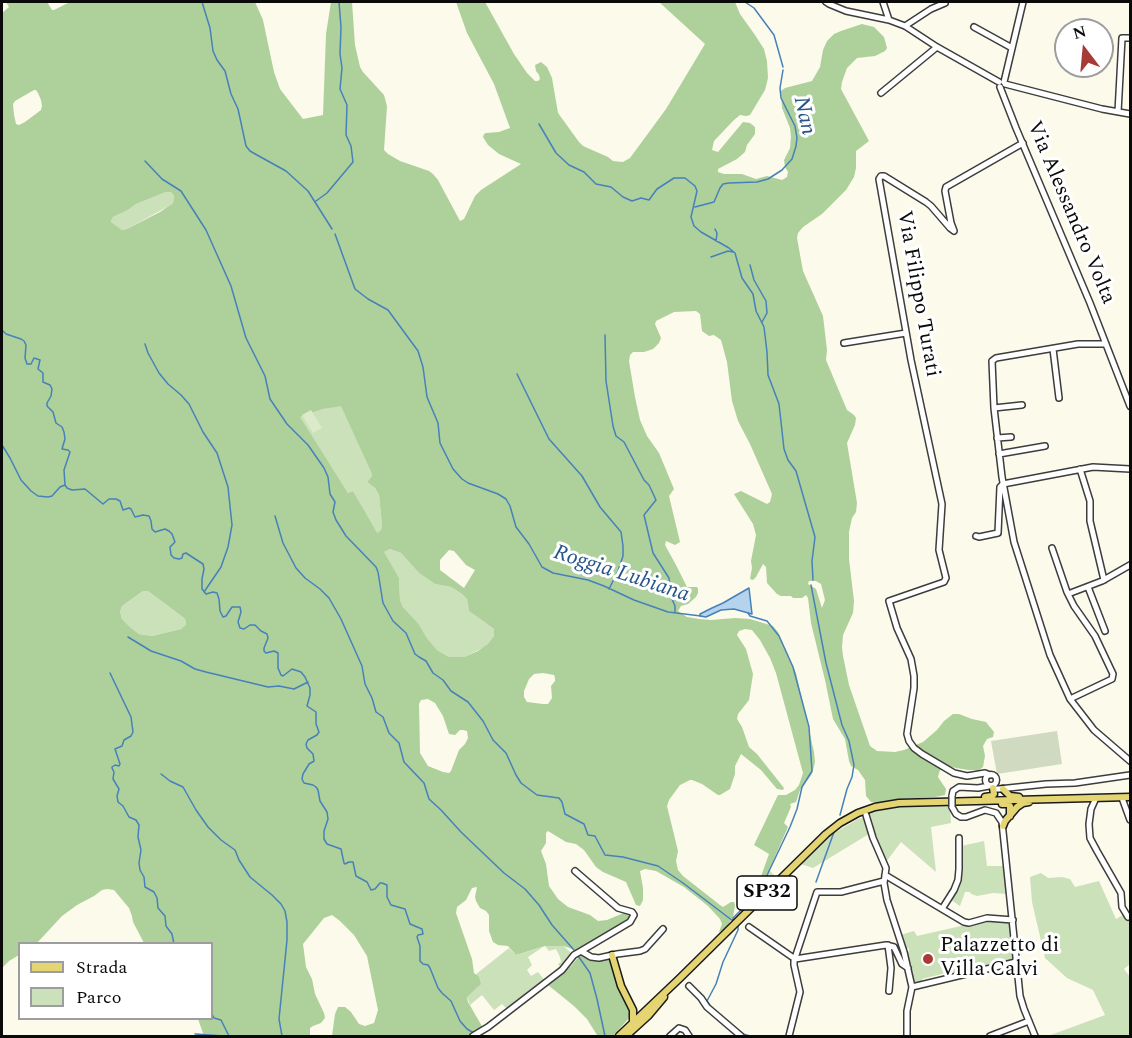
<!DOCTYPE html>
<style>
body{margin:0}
#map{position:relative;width:1132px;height:1038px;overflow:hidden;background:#fcfaeb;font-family:Spectral,serif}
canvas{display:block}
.frame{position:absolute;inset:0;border:3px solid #0a0a0a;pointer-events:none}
.legend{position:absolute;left:18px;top:942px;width:195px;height:78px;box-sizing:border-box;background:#fff;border:2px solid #9d9d9d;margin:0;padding:8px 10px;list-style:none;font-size:18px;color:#0a0a0a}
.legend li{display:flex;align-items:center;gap:12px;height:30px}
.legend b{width:30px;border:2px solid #9d9d9d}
.north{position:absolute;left:1054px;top:18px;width:60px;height:60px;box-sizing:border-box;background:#fff;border:2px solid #9d9d9d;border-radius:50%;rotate:344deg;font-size:16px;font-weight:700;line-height:24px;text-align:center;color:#0a0a0a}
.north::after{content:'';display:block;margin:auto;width:21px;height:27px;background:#a73c36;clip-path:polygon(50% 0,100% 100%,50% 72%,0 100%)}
</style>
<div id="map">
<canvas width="1132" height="1038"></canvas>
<div class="frame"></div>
<ul class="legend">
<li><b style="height:8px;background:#e5d572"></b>Strada</li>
<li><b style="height:16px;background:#cae1ba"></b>Parco</li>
</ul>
<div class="north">N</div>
</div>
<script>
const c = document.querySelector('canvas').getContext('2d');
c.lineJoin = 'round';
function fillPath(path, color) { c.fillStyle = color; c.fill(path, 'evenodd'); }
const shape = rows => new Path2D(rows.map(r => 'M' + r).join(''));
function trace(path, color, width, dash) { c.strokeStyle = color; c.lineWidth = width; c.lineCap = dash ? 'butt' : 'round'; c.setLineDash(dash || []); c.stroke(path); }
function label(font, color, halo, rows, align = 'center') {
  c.font = font + ' Spectral,serif'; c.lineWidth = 6; c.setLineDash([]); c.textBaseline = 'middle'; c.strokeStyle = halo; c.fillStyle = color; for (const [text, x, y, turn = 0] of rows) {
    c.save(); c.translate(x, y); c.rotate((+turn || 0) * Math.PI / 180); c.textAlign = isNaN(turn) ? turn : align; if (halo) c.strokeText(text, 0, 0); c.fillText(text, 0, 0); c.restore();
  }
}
const green = shape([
 [166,192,171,192,174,196,173,203,167,207,127,229,122,230,112,224,111,221,113,217,128,210,136,204],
 [341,405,371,472,372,476,367,482,375,488,379,495,382,525,381,530,376,534,353,491,348,493,299,417,323,409],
 [390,549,401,553,419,573,435,584,451,587,462,594,467,599,469,611,494,629,494,636,487,646,464,657,449,657,437,650,427,638,418,623,403,607,400,600,399,578,383,552],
 [143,591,148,591,184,618,186,621,187,625,181,629,152,636,139,634,130,627,122,619,120,612,122,606],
 [950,804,951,823,931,827,936,872,901,842,886,862,875,832,870,813,897,806],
 [866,817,870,831,869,834,813,868,801,864,831,835,858,819],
 [984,841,987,866,1004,866,1007,894,993,893,977,896,971,894,970,892,965,892,960,906,950,899,960,881,962,871,961,846],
 [769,870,777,878,756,897,755,893],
 [1041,873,1048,878,1062,877,1070,879,1075,887,1099,881,1116,919,1130,911,1130,964,1124,969,1130,977,1130,1036,1108,1035,1048,1036,1105,1015,1093,990,1067,978,1045,958,1032,902,1030,877],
 [987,920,1009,922,1013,954,1012,961,1003,964,1001,962,977,967,977,970,967,972,949,975,946,973,922,979,923,982,915,984,906,954,909,951,909,948,904,949,900,935,914,931,917,936],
 [545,946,564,946,572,954,562,970,558,964,561,962,560,957,556,949,549,951],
 [543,947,528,957,532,965,527,970,531,976,538,972,546,982,509,1011,502,1004,494,1010,482,995,470,1005,467,996,478,987,475,975,509,948,516,955]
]);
const forest = shape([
 [6,2,47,2,52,10,54,10,70,2,255,2,263,20,274,72,280,89,303,119,323,115,326,34,331,2,352,2,355,45,360,67,363,72,384,95,387,106,384,150,388,154,400,161,429,171,433,174,438,180,460,221,464,219,475,196,481,190,521,164,499,154,488,145,483,137,484,134,486,133,499,132,510,128,494,84,467,33,456,2,485,2,514,54,527,73,535,81,538,81,540,79,539,75,536,71,535,65,541,62,547,67,552,78,558,113,579,142,583,146,608,157,613,161,623,162,630,158,666,109,705,44,659,2,735,2,740,14,755,35,764,49,767,61,768,78,765,90,750,115,746,116,740,115,734,120,714,141,712,150,718,152,743,122,750,123,755,127,755,134,747,145,745,152,737,159,718,169,718,172,724,174,742,174,756,179,767,176,782,180,787,177,788,172,785,167,784,160,790,148,791,137,790,128,782,108,781,91,785,88,812,81,820,67,823,50,827,41,834,34,841,31,862,24,874,27,884,37,887,48,885,51,875,56,857,58,847,68,842,82,841,89,869,141,856,151,856,168,854,177,846,190,822,214,803,227,798,233,797,238,803,271,823,316,827,350,826,360,847,410,854,415,856,418,855,425,847,443,857,503,856,512,852,518,849,532,849,559,854,601,853,613,843,635,842,647,843,656,849,685,870,746,877,751,895,752,904,750,923,742,937,730,944,721,953,714,959,714,972,719,986,722,994,732,993,737,987,739,983,746,985,756,983,767,979,770,968,770,951,767,940,770,938,777,946,789,945,795,935,797,902,799,879,803,871,802,866,796,865,780,858,770,851,766,849,761,845,739,833,719,825,680,811,623,808,598,806,595,802,598,793,598,791,596,781,596,777,594,767,583,766,567,763,564,756,577,753,580,750,579,752,568,751,561,756,535,753,524,734,494,741,491,767,504,770,502,772,494,750,444,738,421,732,401,727,362,721,340,714,335,709,336,702,331,700,314,696,311,674,312,656,321,655,324,661,338,659,343,653,349,644,352,633,352,630,355,629,361,635,397,640,420,647,436,659,453,674,489,669,496,680,542,675,545,666,541,665,545,676,565,687,587,697,587,698,589,698,593,696,597,688,604,681,606,678,611,687,617,699,619,711,620,735,618,750,619,773,626,778,632,796,673,814,752,815,762,812,774,800,790,796,802,790,804,791,807,784,823,788,827,769,870,755,893,769,854,754,845,778,795,786,795,795,790,799,785,803,773,776,673,770,658,760,640,752,630,745,629,739,631,737,635,746,649,753,674,749,700,738,714,737,719,742,727,749,747,757,754,784,788,783,790,777,789,761,770,741,754,735,766,735,774,730,789,720,795,718,795,702,784,692,780,690,780,680,785,669,800,667,806,678,851,676,861,678,870,683,876,720,905,723,907,731,902,734,902,735,906,733,917,725,929,719,932,722,924,720,919,708,906,684,887,656,871,645,869,640,871,643,888,643,900,640,906,636,905,626,882,603,872,596,867,584,850,576,844,566,842,548,831,546,833,546,843,541,851,546,864,549,886,558,899,568,907,590,915,598,921,607,920,626,912,630,914,631,917,628,921,577,951,564,946,545,946,516,955,508,946,498,945,493,942,489,931,489,915,486,911,480,908,476,901,475,897,477,887,472,888,466,900,457,907,456,913,472,959,474,973,479,977,480,981,481,984,467,997,468,1002,483,1028,470,1036,343,1036,335,1035,335,1036,332,1036,335,1014,338,1007,345,1007,351,1012,359,1024,365,1026,374,1023,378,1010,367,956,354,935,340,921,332,915,324,918,303,944,306,967,312,979,315,994,324,1013,325,1018,321,1023,313,1026,310,1028,310,1036,204,1036,198,1019,212,1018,212,944,144,943,133,922,132,916,129,908,114,890,107,889,102,890,94,896,77,905,62,916,37,943,20,944,19,955,9,961,2,968,2,13,9,7],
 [34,90,36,90,38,93,41,100,42,106,41,110,25,122,19,125,16,124,14,115,13,104,15,101],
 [166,192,171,192,174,196,173,203,160,212,127,229,122,230,112,223,111,221,113,217,128,210,136,204],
 [341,406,371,472,372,476,367,482,375,488,379,495,382,525,381,530,377,533,353,491,348,493,300,417,323,409],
 [390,549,401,553,419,573,435,584,451,587,462,594,467,599,469,611,494,629,494,636,488,644,478,651,464,657,449,657,437,650,427,638,418,623,403,607,400,600,399,578,384,552],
 [449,550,454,551,466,565,475,570,464,588,440,570,440,560],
 [809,581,816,581,821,584,825,600,822,608,816,589,808,584],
 [143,591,148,591,184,618,186,621,186,625,181,629,152,636,139,634,130,627,122,619,120,612,122,606],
 [543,673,554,675,555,678,555,681,551,686,552,698,548,704,543,704,527,702,524,697,524,691,529,679,534,674],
 [428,699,435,703,443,716,449,734,455,735,460,730,463,730,467,731,468,738,465,744,459,750,451,771,449,773,443,772,428,766,420,753,419,704,421,700],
 [582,954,594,961,607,958,612,962,619,988,623,997,631,1010,630,1017,613,1036,596,1036,597,1035,587,1019,574,1006,548,985,571,966,580,955]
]);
const cemetery = shape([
 [1057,731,1062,764,997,774,991,741]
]);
const pitch = shape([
 [311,410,322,428,313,433,302,415]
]);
const water = shape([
 [749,588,752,614,734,609,721,610,706,617,700,616,700,614,712,608,723,603,749,588]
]);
const stream = shape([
 [202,2,210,28,213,51,217,60,225,71,231,94,238,109,246,146,250,151,257,155,286,171,308,191,332,229],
 [745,2,754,8,774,35,783,67],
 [539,124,556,153,569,165,584,172,596,184,611,187,623,197,632,201,641,198,649,200,657,189,674,178,685,178,695,186,697,191,691,217,694,226,701,232,729,248,735,253,742,278,753,294,756,311,764,327,767,352,768,375,779,404,784,449,788,460,796,471,815,537,812,561,813,580],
 [145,161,162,179,181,191,206,230,231,286,246,338,265,376,270,399,287,424,308,445,324,468,328,477,330,494,335,502,333,512,336,520,346,536,376,567,378,572,383,603,393,621,406,633,415,654,419,657,426,661,433,673,443,680,451,691,468,702,483,721,493,740,506,753,516,775,521,783,537,795,559,798,562,802,565,814,584,824,588,835,595,836,596,838,605,855,623,857,658,866,683,883,733,921,733,918,759,892,790,827,797,809,802,787,812,771,809,727,793,667,779,636,767,621,750,616,748,613],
 [316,201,327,193,353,162,351,146,346,135,347,105,340,89,342,68,340,54,341,27,339,2],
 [695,207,714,202,720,188,723,184,729,183,757,182,768,179,782,170,792,159,796,146,797,138,795,126,781,98,780,88,783,70],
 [715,229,717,233,716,241],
 [335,234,355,289,368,299,388,310,418,351,423,367,427,397,438,423,440,443,453,469,462,479,468,483,498,494,506,499,510,506,516,527,529,544,542,567,553,573,588,580,604,586,634,600,668,612,701,616],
 [711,257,728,251,733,252],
 [750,265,754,280,766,301,767,313,762,322],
 [2,330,6,334,21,339,24,341,26,345,25,358,27,364,31,364,34,358,40,360,38,369,43,373,43,382,50,385,52,389,51,396,47,403,47,406,53,412,56,423,62,427,64,432,65,439,62,449,68,450,70,452,64,470,65,485,67,488,72,490,85,489,103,504,109,499,116,499,120,501,123,510,129,508,131,509,135,517,143,515,149,516,151,521,152,529,155,532,165,529,169,531,172,534,175,542,170,547,171,555,174,558,179,559,182,558,183,554,186,553,203,564,204,569,202,579,202,589,206,594,213,592,217,593,219,599,220,611,223,617,226,616,232,607,240,607,241,612,238,622,240,628,244,629,250,625,255,625,261,631,267,634,268,638,264,648,264,651,266,653,274,651,278,653,278,668,281,675,283,676,292,669,301,672,305,677,310,688,310,695,307,706,316,712,316,724,319,732,317,735,308,740,306,744,307,748,313,754,314,761,309,764,303,774,302,779,304,783,313,785,316,787,318,790,320,801,327,812,328,819,324,831,324,839,327,844,341,849,344,863,345,864,349,862,353,862,356,876,367,882,371,890,375,889,380,883,382,883,387,885,387,897,391,905,405,909,410,924,422,929,423,934,418,935,417,937,420,946,420,961,423,964,428,965,430,968,438,988,442,993,451,1001,460,1021,467,1029,474,1033],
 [605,335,606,381,613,426,616,436,624,442,644,480,649,485,656,500,644,515,653,553,669,578,670,585,668,590,675,606,675,612],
 [145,344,148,353,159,373,168,384,181,395,189,404,203,432,217,453,228,487,232,525,228,547,221,567,204,592],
 [517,374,549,439,582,476,600,507,621,532,623,546,623,556,618,571,609,589],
 [2,445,10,458,21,480,31,491,38,496,48,497,52,496,60,487,65,485],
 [275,516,283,543,296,568,305,578,320,589,329,598,341,619,362,666,365,684,372,698,376,712,383,717,389,733,399,743,404,762,424,783,429,799,441,810,461,832,504,873,525,889,539,905,552,925,574,950,590,973,597,999,605,1036],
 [811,585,826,663,842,725,849,741,854,765,852,777,847,789,840,815],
 [128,637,151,651,181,661,195,669,206,672,268,687,279,686,294,689,308,682],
 [110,673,131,717,133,732,131,736,124,740,122,746,115,749,120,764,119,766,115,765,112,767,112,768,114,772,113,779,119,789,117,796,118,802,123,806,129,817,136,820,139,825,138,837,141,850,139,863,140,870,144,877,145,887,154,892,157,898,158,908,165,916,166,926,172,934,174,944],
 [161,774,170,781,183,787,196,810,208,827,221,840,235,850,239,860,250,877,272,895,281,904,285,911,287,922,287,940,279,1019,282,1036],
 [816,882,834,832],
 [738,926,738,930,723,962,716,984,707,1001,711,1007,743,1034,750,1036],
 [212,1014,214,1018,221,1020,229,1036],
 [195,1034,224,1036]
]);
const minor = shape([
 [826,2,829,4,846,11,889,20,905,26,937,47,999,82],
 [883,2,889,20],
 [905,26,931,9,945,3],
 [974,27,1012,48],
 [1004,82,1023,2],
 [1005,84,1102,109,1130,114],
 [1000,87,1016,128,1090,303,1130,406],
 [881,93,937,47],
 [1118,112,1122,38,1130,38],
 [844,343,906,333],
 [1106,344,1078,344,996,358,992,361,994,408,1002,477,1014,542,1050,655,1070,699,1094,730,1130,761],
 [1053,349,1059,398],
 [994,408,1022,405],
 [997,438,1011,437],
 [999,454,1045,446],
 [1080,469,1090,501,1090,521,1104,580],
 [976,536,979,537,998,533,1000,487,1003,484,1093,467,1130,469],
 [1052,548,1067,592,1074,606,1095,636,1113,674,1112,679,1070,699],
 [1088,587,1105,631],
 [1068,594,1102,581,1130,565],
 '985.5 780a5.5 5.5 0 1 1 11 0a5.5 5.5 0 1 1-11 0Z',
 [990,775,985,773,967,776,954,773,922,754,914,748,909,741,907,734,914,688,914,676,911,659,897,628,889,601,944,582,946,578,939,550,942,504,911,360,879,179,881,176,884,176,926,202,931,206,950,228,954,231,951,223,945,191,946,187,1023,143],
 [992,786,995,789,999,789,1046,784,1075,783,1130,775],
 [952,796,953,791,959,787,978,788,989,786],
 [1096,798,1091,809,1089,824,1090,838,1097,851,1121,893,1122,907,1128,917],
 [1122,798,1130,820],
 [952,807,956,814,961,817,966,817,985,810,996,813,1002,822,1020,996,1024,1009,1035,1036],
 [866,815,873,838,886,868,884,883,887,900,904,952,912,987,907,1011,907,1036],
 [575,871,618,908,632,912,634,915,630,922,581,951],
 [885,875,964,922,969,923,987,918,1013,920],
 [942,909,954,890,958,880,959,869,959,838],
 [749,927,795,959,886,945,894,947,902,964,908,968],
 [888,945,891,968,889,991],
 [689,986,701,998,707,1007,741,1036],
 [912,987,1016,962],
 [473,1036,488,1027,562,970,574,955,581,951,591,957,599,958,617,954,640,951,645,949,663,929],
 [670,1036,679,1028,685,1030,689,1036],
 [789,1036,800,992,794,965,794,961,817,892,841,892,884,881],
 [990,1036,1029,1021]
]);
const major = shape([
 [1003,789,1010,796,1019,797],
 [985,797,992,796,994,794,993,788],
 [1002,804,1008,804,1010,806,1010,816],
 [1003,826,1005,821,1017,807,1023,803,1029,802],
 [612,955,621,986,633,1010,633,1022],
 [619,1036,680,978,826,834,840,823,858,813,875,807,899,803,1130,797],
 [626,1036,648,1016,664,997]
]);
const minorBridge = shape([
 [952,796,952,807]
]);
const markers = [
 [928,959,6,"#a73c36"]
];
const shields = [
 [767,893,60]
];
const shieldNames = [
 ["SP32",767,893]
];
const streetNames = [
 ["Via Alessandro Volta",1070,213,67],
 ["Via Filippo Turati",917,294,80]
];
const poiNames = [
 ["Palazzetto di",940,947],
 ["Villa Calvi",940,971]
];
const waterNames = [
 ["Nan",803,116,77],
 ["Roggia Lubiana",621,575,18]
];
fillPath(green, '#cae1ba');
fillPath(forest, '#aed09b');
fillPath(cemetery, '#cfdac0');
fillPath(pitch, '#dceaca');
fillPath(water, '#b6d3ed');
trace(water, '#4781ba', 1.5);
trace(stream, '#4781ba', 1.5);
trace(minor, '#3d3d3d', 8);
trace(major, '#1b1b1b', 9);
trace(minor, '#fff', 5);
trace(major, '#e5d572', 6);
trace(minorBridge, '#3d3d3d', 8, []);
trace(minorBridge, '#fff', 5);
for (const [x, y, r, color] of markers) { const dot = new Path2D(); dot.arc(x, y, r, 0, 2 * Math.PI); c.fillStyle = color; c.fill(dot); trace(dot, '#fff', 2); }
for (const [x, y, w] of shields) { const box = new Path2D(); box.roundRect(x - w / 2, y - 17, w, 34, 4.5); c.fillStyle = '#fff'; c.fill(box); trace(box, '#0a0a0a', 1.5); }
label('bold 20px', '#0a0a0a', null, shieldNames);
label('21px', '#0a0a0a', '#fff', streetNames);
label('21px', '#0a0a0a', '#fff', poiNames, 'left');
label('italic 22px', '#26558a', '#fff', waterNames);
</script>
